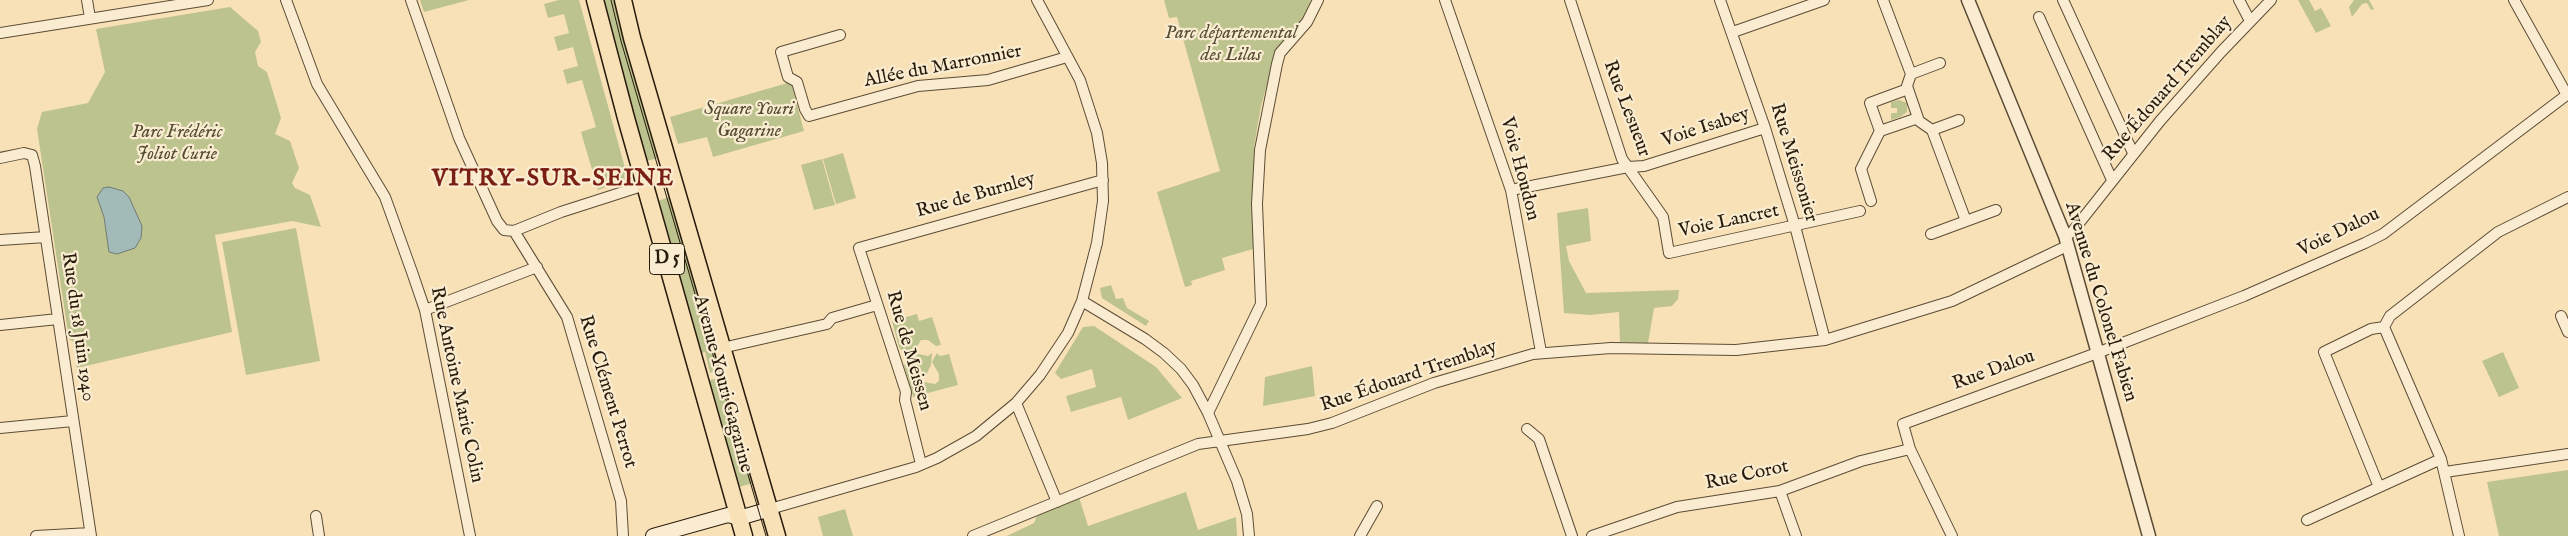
<!DOCTYPE html>
<meta charset="utf-8">
<style>
body{margin:0}
canvas{display:block;background:#f8e1b6}
</style>
<canvas width="2568" height="536"></canvas>
<script>
const c = document.querySelector('canvas').getContext('2d');
c.lineJoin = 'round';
function fillPath(path, color) { c.fillStyle = color; c.fill(path, 'evenodd'); }
const shape = rows => new Path2D(rows.map(r => 'M' + r).join(''));
function trace(path, color, width, dash) { c.strokeStyle = color; c.lineWidth = width; c.lineCap = dash ? 'butt' : 'round'; c.setLineDash(dash || []); c.stroke(path); }
function label(font, color, halo, rows, align = 'center') {
  c.font = font + ' "IM FELL English",serif'; c.lineWidth = 4.5; c.setLineDash([]); c.textBaseline = 'middle'; c.strokeStyle = halo; c.fillStyle = color; for (const [text, x, y, turn = 0] of rows) {
    c.save(); c.translate(x, y); c.rotate((+turn || 0) * Math.PI / 180); c.textAlign = isNaN(turn) ? turn : align; if (halo) c.strokeText(text, 0, 0); c.fillText(text, 0, 0); c.restore();
  }
}
const green = shape([
 [420,0,469,0,424,12],
 [559,0,579,0,628,179,598,190,581,132,596,127,582,80,567,84,563,70,578,66,573,47,558,51,554,37,569,33,564,14,548,18,544,4],
 [600,0,618,0,662,157,643,162],
 [1164,0,1311,0,1303,19,1277,49,1261,106,1254,147,1253,249,1222,258,1225,270,1191,281,1192,285,1185,287,1157,192,1220,171,1177,17,1169,18],
 [2298,0,2309,0,2315,11,2321,8,2331,26,2316,33],
 [2354,0,2369,0,2374,9,2371,10,2367,3,2362,4,2352,17,2349,7],
 [230,7,258,31,261,42,255,52,258,66,267,72,281,118,275,134,290,141,299,168,292,183,295,188,310,195,321,227,292,221,215,235,232,332,77,368,73,342,69,339,37,129,42,112,88,103,105,72,96,29],
 [791,82,804,131,713,157,707,137,678,144,670,117],
 [1899,100,1907,103,1907,112,1900,117,1891,120,1891,113,1897,113,1897,108,1891,108,1891,102],
 [843,153,856,198,836,204,823,159],
 [822,159,835,205,814,210,801,165],
 [672,196,723,369,710,373,705,352,698,354,655,202],
 [1588,208,1591,241,1566,246,1569,261,1586,293,1679,290,1678,299,1672,306,1654,308,1648,343,1620,342,1619,312,1590,315,1564,313,1557,213],
 [296,228,320,361,246,375,222,242],
 [1111,285,1116,299,1123,298,1127,308,1149,321,1146,326,1102,298,1100,288],
 [917,314,919,321,932,317,941,345,936,346,928,340,921,340,913,353,905,355,899,347,892,321],
 [1094,326,1156,367,1182,398,1128,420,1121,397,1071,412,1066,396,1096,387,1092,369,1061,379,1055,373,1083,327],
 [2503,352,2519,388,2499,397,2482,361],
 [932,353,931,365,925,377,914,358,918,354,928,356],
 [937,353,940,356,949,354,958,385,913,397,904,365,909,363,915,364,924,382,935,384,939,381,939,374,932,362],
 [1312,366,1315,396,1263,406,1265,377],
 [725,376,756,482,736,488,706,381],
 [2568,470,2568,536,2499,536,2487,482],
 [1186,492,1198,530,1236,517,1237,536,1007,536,1034,523,1038,513,1079,497,1088,526],
 [845,509,853,536,823,536,818,517]
]);
const water = shape([
 [109,187,123,191,129,197,142,226,141,238,135,248,117,254,109,252,104,217,97,197,103,188,109,187]
]);
const minor = shape([
 [87,0,90,18],
 [286,0,317,84,385,197,412,272,425,310,470,536],
 [411,0,459,138,497,221,504,230,514,231,567,317,621,501,623,536],
 [1445,0,1511,190,1541,352],
 [1570,0,1622,159,1663,217,1669,253,1860,211],
 [1720,0,1765,128,1795,226,1825,340],
 [1883,0,1911,74,1907,86,1919,121,1932,130,1966,221],
 [2063,0,2133,153],
 [2239,0,2250,21],
 [2514,0,2567,95],
 [2039,17,2112,180],
 [1733,32,1824,0],
 [0,33,208,0],
 [840,35,781,52,788,77,797,82,805,109,809,116,918,86,988,80,1067,57],
 [1911,74,1940,63],
 [1908,89,1870,103,1880,131,1918,118],
 [1932,130,1959,120],
 [0,158,24,153,32,155,35,166,91,536],
 [1511,190,1628,167,1644,166,1765,128],
 [1871,201,1861,169,1880,131],
 [514,231,561,212,645,185],
 [1931,234,1996,210],
 [2065,236,2072,232,2160,121,2221,52,2271,0],
 [0,240,46,237],
 [1082,301,1145,339,1164,353,1181,369,1193,385,1208,413,1237,481,1247,514,1249,536],
 [425,310,537,267],
 [2561,316,2568,332],
 [0,325,58,319],
 [2384,327,2390,316,2498,232,2568,197],
 [2384,327,2441,459,2459,536],
 [722,348,827,324,832,318,877,305],
 [1016,403,1057,502],
 [1208,413,1261,304,1257,204,1260,150,1277,64,1280,53,1307,22,1318,0],
 [0,428,73,421],
 [1527,429,1539,439,1572,536],
 [921,464,905,400,906,392,859,248,1103,180],
 [2445,472,2568,454],
 [2379,487,2324,352,2371,329,2384,327],
 [1780,491,1796,536],
 [770,509,916,467,937,458,976,436,1016,403,1040,375,1068,333,1082,301,1097,243,1103,201,1102,163,1097,133,1080,80,1037,0],
 [316,516,319,536],
 [2307,520,2441,459],
 [36,536,90,533],
 [973,536,1198,444,1308,429,1332,423,1434,383,1533,354,1611,348,1736,350,1825,340,1952,301,2067,246],
 [1360,536,1377,506],
 [1592,536,1677,507,1780,491,1861,461,1910,449],
 [1952,536,1910,449,1903,424,2097,353,2244,296,2365,243,2383,234,2568,94]
]);
const tertiary = shape([
 [1968,0,2065,236,2149,536]
]);
const secondary = shape([
 [653,536,728,515,739,518,770,509]
]);
const primary = shape([
 [595,0,626,118,744,536],
 [623,0,632,38,777,536]
]);
const tram = shape([
 [611,0,621,41,766,536]
]);
const shields = [
 [667,259,35]
];
const shieldNames = [
 ["D 5",667,259]
];
const parkNames = [
 ["Parc départemental",1231,34],
 ["des Lilas",1231,56],
 ["Square Youri",749,110],
 ["Gagarine",749,132],
 ["Parc Frédéric",177,133],
 ["Joliot Curie",177,155]
];
const streetNames = [
 ["Allée du Marronnier",943,67,-11],
 ["Rue Édouard Tremblay",2168,89,-49],
 ["Rue Lesueur",1626,109,69],
 ["Voie Isabey",1706,128,-18],
 ["Rue Meissonier",1793,163,73],
 ["Voie Houdon",1519,169,75],
 ["Rue de Burnley",976,196,-16],
 ["Voie Lancret",1729,222,-12],
 ["Voie Dalou",2339,233,-26],
 ["Avenue du Colonel Fabien",2100,302,73],
 ["Rue du 18 Juin 1940",77,327,82],
 ["Rue de Meissen",908,351,74],
 ["Rue Dalou",1994,371,-20],
 ["Rue Édouard Tremblay",1409,377,-19],
 ["Avenue Youri Gagarine",722,384,75],
 ["Rue Antoine Marie Colin",456,385,78],
 ["Rue Clément Perrot",607,392,73],
 ["Rue Corot",1747,476,-12]
];
const districtNames = [
 ["VITRY-SUR-SEINE",553,180]
];
fillPath(green, '#bcc38e');
fillPath(water, '#a2bbb9');
trace(water, '#717b74', 1);
trace(minor, '#5c4c36', 12);
trace(tertiary, '#5c4c36', 15);
trace(secondary, '#281b0c', 16);
trace(primary, '#281b0c', 19);
trace(minor, '#faecd0', 10);
trace(tertiary, '#faecd0', 12);
trace(secondary, '#faecd0', 14);
trace(primary, '#f8e1b6', 16);
trace(tram, '#281b0c', 1);
for (const [x, y, w] of shields) { const box = new Path2D(); box.roundRect(x - w / 2, y - 15.5, w, 31, 4); c.fillStyle = '#faecd0'; c.fill(box); trace(box, '#281b0c', 1); }
label('bold 18px', '#281b0c', null, shieldNames);
label('italic 19px', '#544d33', '#faecd0', parkNames);
label('19px', '#281b0c', '#faecd0', streetNames);
c.letterSpacing = '1px';
label('bold 24px', '#7a1f14', '#faecd0', districtNames);
c.letterSpacing = '0px';
</script>
